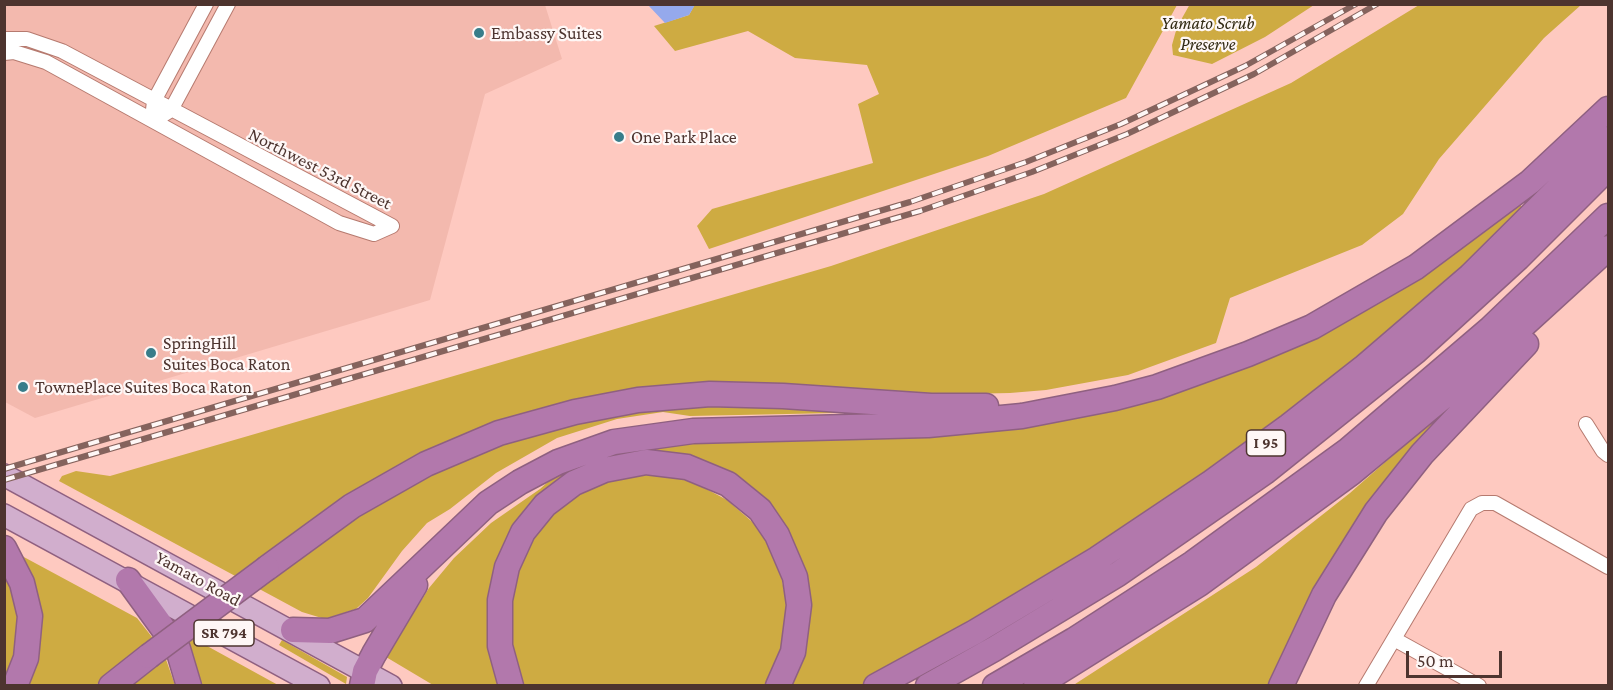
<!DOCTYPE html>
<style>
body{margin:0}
#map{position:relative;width:1613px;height:690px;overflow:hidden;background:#fec9c0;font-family:"Crimson Pro",serif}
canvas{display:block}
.frame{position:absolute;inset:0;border:6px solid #4d342f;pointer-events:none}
.scale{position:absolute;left:1406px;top:651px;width:96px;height:27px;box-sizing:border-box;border:3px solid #4d342f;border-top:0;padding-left:8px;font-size:18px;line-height:21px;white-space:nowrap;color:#4d342f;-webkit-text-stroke:4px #fef7f6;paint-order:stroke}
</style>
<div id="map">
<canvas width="1613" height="690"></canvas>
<div class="frame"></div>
<div class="scale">50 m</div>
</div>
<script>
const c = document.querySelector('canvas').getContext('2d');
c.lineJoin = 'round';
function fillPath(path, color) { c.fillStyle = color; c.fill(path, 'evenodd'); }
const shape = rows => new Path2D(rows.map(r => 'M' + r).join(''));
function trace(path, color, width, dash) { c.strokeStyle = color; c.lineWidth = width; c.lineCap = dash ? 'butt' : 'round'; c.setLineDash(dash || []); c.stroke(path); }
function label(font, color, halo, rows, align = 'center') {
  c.font = font + ' "Crimson Pro",serif'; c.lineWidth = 4.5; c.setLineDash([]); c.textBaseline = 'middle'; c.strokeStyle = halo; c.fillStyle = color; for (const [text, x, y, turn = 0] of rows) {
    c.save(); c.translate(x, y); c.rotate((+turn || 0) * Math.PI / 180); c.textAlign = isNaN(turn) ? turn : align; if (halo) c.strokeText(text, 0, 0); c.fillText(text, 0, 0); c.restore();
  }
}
const built = shape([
 [4,5,545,5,562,59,485,94,430,300,35,418,5,402]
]);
const green = shape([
 [695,4,1177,5,1126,98,988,156,709,249,697,226,712,209,873,163,858,104,879,94,867,65,795,58,748,31,675,51,654,26,689,15],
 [1190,4,1314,4,1314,5,1265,37,1212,64,1173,55,1172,45,1177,27],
 [1419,5,1581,5,1544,38,1439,159,1403,214,1362,245,1230,298,1216,343,1128,375,1046,390,1010,393,916,395,776,384,505,421,347,521,460,459,536,429,597,416,735,402,884,412,690,416,663,412,617,419,557,438,496,473,450,509,427,523,402,551,368,598,356,609,325,619,302,612,59,481,62,476,76,471,110,476,248,436,831,266,1044,194,1291,83],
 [1518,203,1524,209,1411,315,1262,436,995,613,861,685,787,685,796,669,775,514,626,454,506,541,504,685,433,685,386,657,429,588,454,558,491,523,540,489,560,471,602,455,676,441,788,438,1208,381],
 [1433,420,1438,426,1275,685,1072,686,1256,567,1350,493],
 [621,473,668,473,697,484,727,500,757,526,779,565,787,606,782,649,766,685,521,686,510,654,511,583,530,537,567,498],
 [22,556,137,618,163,651,175,685,126,685,139,653,96,685,22,685,19,558],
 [5,567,19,618,17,651,5,684],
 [178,630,278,685,200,685,192,656],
 [282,640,347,677,346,684,279,645]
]);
const water = shape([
 [648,5,647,5,695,5,689,15,665,23]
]);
const street = shape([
 [4,39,27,39,62,51,392,226],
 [4,53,14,52,46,62,339,223,374,234,392,226],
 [153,110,154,101,206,4],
 [163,115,171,110,228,4],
 [1586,424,1603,451,1608,455],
 [1394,639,1479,686],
 [1366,686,1471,509,1482,503,1495,503,1608,567]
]);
const primary = shape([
 [4,475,391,686],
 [4,515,319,686]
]);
const highway = shape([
 [4,548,22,583,30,616,26,658,15,686],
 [267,568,352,506,426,464,499,433,575,412,638,400,710,394,783,396,931,406,986,406],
 [128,580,178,649,189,686],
 [293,630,330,631,365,620,488,503,520,482,558,462,614,442,693,431,928,425,1022,416,1115,398,1157,387,1248,354,1312,327,1416,267,1530,182,1608,109],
 [111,686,149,656],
 [362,686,365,671,374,654,415,585],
 [511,686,500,646,500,600,507,567,523,532,545,505,574,483,604,470,646,462,687,467,728,484,760,510,777,535,795,577,799,605,793,652,778,686],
 [876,686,975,632,1097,559,1212,482,1289,426,1363,368,1470,276,1608,139],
 [928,686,994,649,1118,574,1265,472,1415,352,1518,258,1608,168],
 [995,686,1074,640,1193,563,1347,451,1491,328,1608,216],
 [1036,686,1199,584,1351,473,1460,383,1608,248],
 [1281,686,1324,595,1376,512,1422,454,1526,344]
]);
const rail = shape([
 [4,469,910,202,1026,162,1121,124,1245,66,1356,4],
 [4,480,920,211,1032,172,1127,134,1254,74,1377,4]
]);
const highwayBridge = shape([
 [149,656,267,568]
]);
const markers = [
 [479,33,6,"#387d8a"],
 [619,137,6,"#387d8a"],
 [151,353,6,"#387d8a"],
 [23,387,6,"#387d8a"]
];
const shields = [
 [1266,443,39],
 [224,633,60]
];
const shieldNames = [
 ["I 95",1266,443],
 ["SR 794",224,633]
];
const parkNames = [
 ["Yamato Scrub",1208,23],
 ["Preserve",1208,44]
];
const poiNames = [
 ["Embassy Suites",491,33],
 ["One Park Place",631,137],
 ["SpringHill",163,343],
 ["Suites Boca Raton",163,364],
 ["TownePlace Suites Boca Raton",35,387]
];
const streetNames = [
 ["Northwest 53rd Street",320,169,27],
 ["Yamato Road",198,579,29]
];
fillPath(built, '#f3b9ae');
fillPath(green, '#ceab42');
fillPath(water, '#95a9ec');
trace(street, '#b67a6f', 16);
trace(primary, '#8f6080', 24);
trace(highway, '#8f6080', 27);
trace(street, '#fff', 14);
trace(primary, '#d1aecd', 21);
trace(highway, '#b278ac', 24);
trace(rail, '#85635d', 6);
trace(rail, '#fef7f6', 4, [11]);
trace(highwayBridge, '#8f6080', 27, []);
trace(highwayBridge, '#b278ac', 24);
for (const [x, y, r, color] of markers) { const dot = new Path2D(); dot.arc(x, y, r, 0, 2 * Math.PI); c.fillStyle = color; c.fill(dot); trace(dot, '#fef7f6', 2); }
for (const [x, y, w] of shields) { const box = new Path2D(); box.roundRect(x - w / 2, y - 13, w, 26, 4.5); c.fillStyle = '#fef7f6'; c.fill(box); trace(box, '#4d342f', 1.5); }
label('bold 16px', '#4d342f', null, shieldNames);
label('italic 18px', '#312912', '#fef7f6', parkNames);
label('18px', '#4d342f', '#fef7f6', poiNames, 'left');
label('18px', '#4d342f', '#fef7f6', streetNames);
</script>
